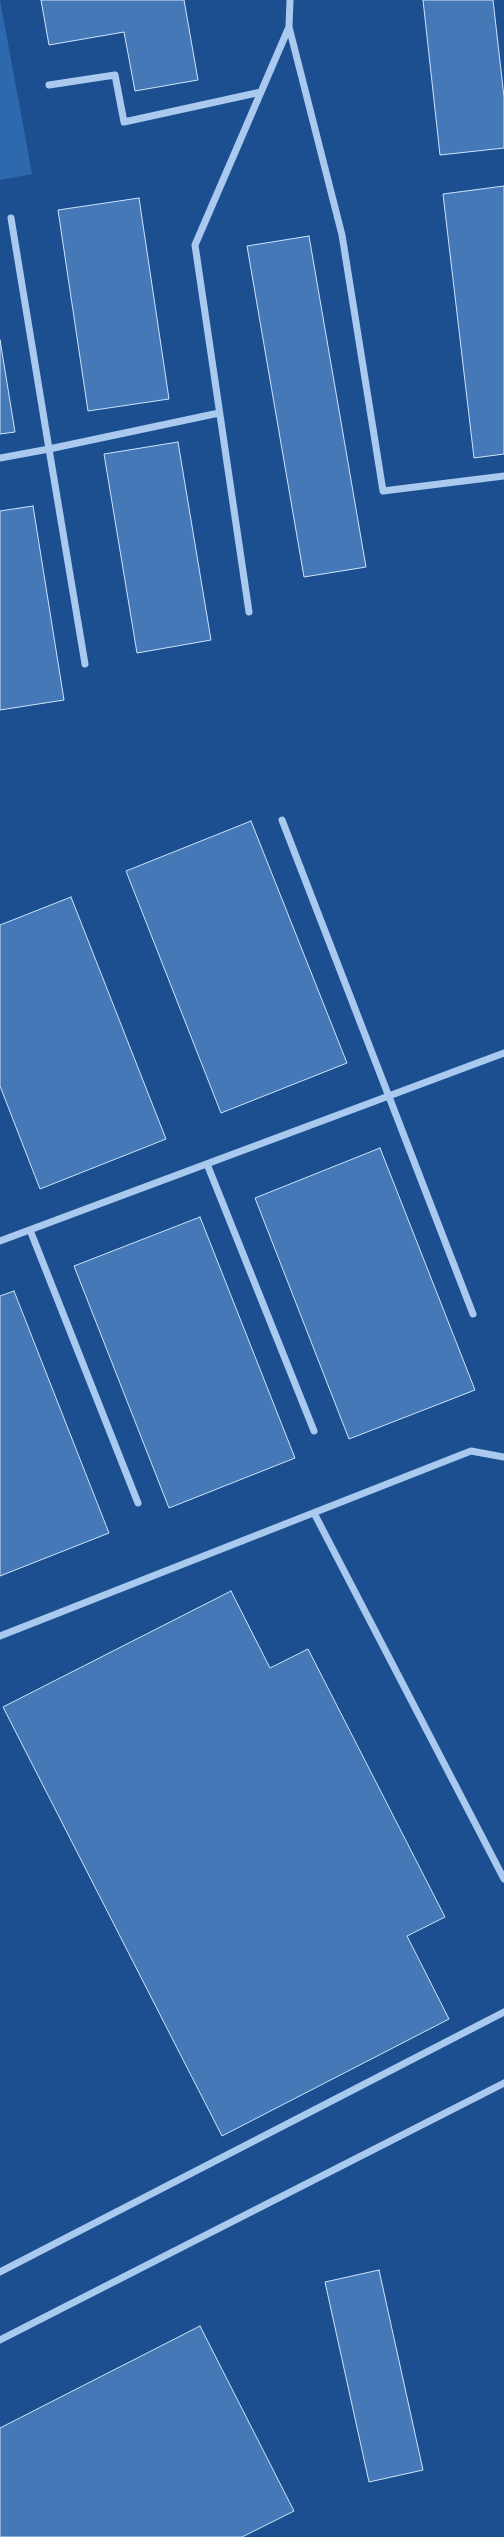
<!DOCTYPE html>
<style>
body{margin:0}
canvas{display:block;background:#1b4f8f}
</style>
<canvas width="504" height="2537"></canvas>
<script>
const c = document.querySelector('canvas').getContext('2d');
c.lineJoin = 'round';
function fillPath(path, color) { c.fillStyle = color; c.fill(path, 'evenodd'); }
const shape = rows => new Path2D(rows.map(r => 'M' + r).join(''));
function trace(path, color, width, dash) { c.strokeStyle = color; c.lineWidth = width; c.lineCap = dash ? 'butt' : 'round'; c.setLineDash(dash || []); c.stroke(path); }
const green = shape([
 [0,0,32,174,0,180]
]);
const building = shape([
 [41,0,184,0,198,80,135,91,124,32,49,45,41,0],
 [423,0,493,0,504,97,504,148,440,155,423,0],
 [504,186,504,454,474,458,443,194,504,186],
 [139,198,169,399,88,411,58,210,139,198],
 [309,236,366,567,304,577,247,246,309,236],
 [0,340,15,432,0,434,0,340],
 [178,442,211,640,137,653,104,454,178,442],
 [33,506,64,700,0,710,0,511,33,506],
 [251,821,347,1063,221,1113,126,871,251,821],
 [71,897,166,1139,40,1189,0,1086,0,925,71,897],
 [380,1148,475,1390,349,1439,255,1198,380,1148],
 [200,1217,295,1458,169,1508,74,1266,200,1217],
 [14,1291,109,1533,0,1576,0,1296,14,1291],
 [231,1591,270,1668,308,1649,445,1917,407,1936,449,2019,222,2136,3,1707,231,1591],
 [379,2270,423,2470,369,2482,325,2282,379,2270],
 [200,2326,294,2511,242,2537,0,2537,0,2428,200,2326]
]);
const minor = shape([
 [290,0,289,27,342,235,383,491,504,476],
 [49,85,115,75,124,122,261,92],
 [0,458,49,449,11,218],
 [249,612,195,245,289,27],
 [85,664,49,449,219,413],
 [282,820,473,1314],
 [207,1164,314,1431],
 [30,1230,138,1503],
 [0,1241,504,1053],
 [314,1513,504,1879],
 [0,1636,471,1451,504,1457],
 [0,2272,504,2012],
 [0,2340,504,2083]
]);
fillPath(green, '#2e69ad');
fillPath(building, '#4478b7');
trace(building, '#cfe3fa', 1);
trace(minor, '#a9c9ee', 7);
</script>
